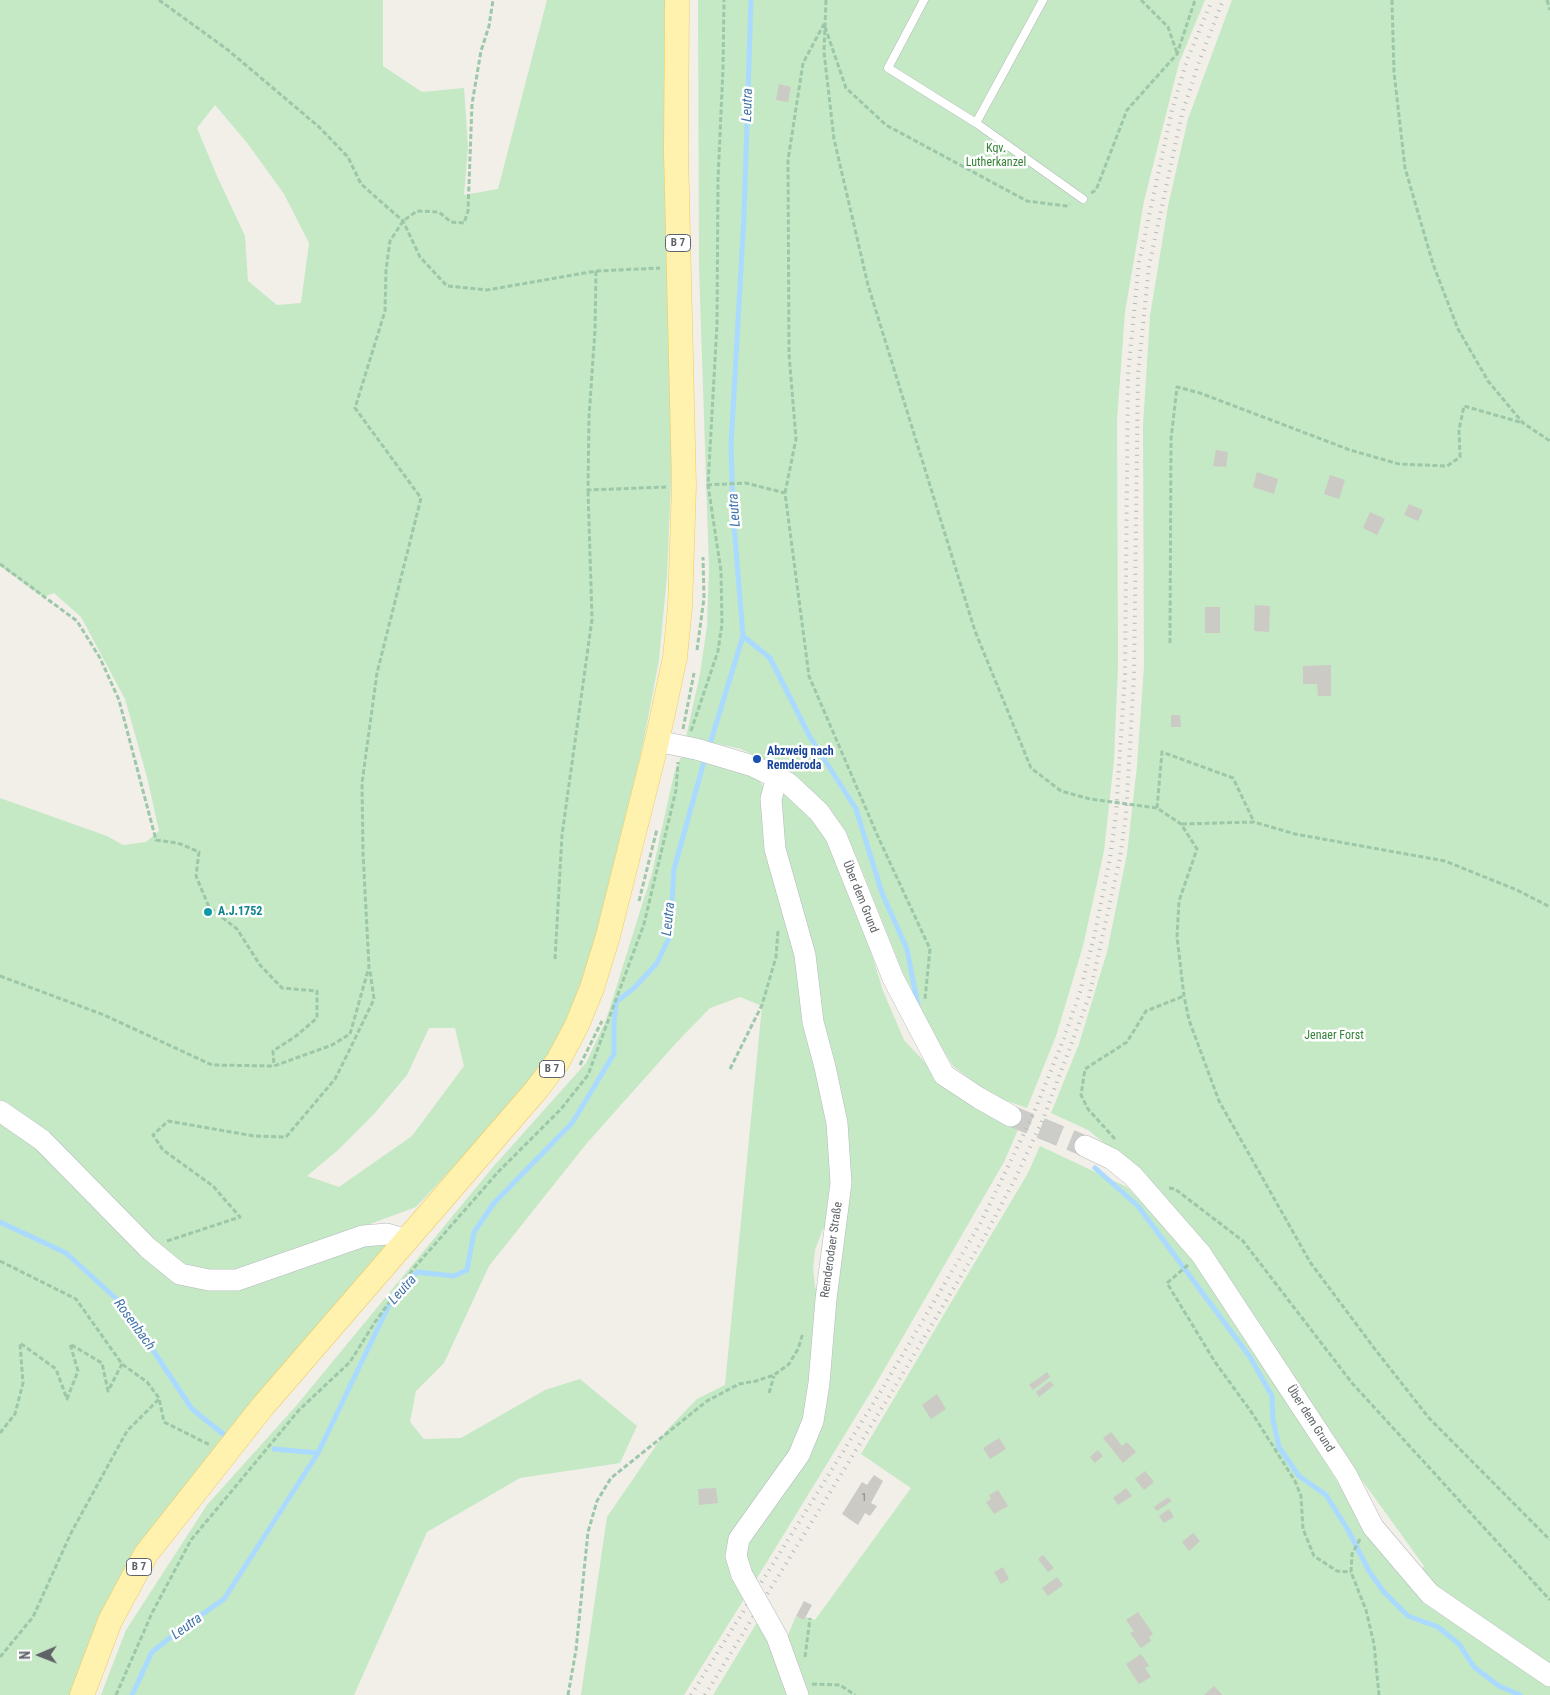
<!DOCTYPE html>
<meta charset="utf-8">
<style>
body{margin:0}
#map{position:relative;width:1550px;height:1695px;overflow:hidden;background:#f1efe8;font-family:"Roboto Condensed",sans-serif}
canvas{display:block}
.north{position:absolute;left:15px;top:1630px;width:50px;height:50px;-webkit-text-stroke:4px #fff;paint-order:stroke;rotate:269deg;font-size:14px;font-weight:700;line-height:20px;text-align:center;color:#5f6368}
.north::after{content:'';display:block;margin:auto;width:18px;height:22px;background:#5f6368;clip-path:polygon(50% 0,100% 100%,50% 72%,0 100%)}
</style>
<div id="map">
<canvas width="1550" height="1695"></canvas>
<div class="north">N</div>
</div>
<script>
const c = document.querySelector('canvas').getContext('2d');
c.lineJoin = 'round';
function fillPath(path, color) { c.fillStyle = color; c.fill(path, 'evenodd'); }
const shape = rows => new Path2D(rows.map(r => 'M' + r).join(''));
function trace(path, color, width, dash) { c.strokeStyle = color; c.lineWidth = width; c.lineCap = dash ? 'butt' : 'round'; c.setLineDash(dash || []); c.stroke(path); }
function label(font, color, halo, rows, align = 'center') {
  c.font = font + ' "Roboto Condensed",sans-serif'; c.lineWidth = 5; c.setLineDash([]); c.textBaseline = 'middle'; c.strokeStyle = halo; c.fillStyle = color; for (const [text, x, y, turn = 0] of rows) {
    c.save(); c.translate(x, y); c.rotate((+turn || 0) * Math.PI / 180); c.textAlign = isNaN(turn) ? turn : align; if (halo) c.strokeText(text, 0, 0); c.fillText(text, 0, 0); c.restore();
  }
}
const green = shape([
 [0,0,383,0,383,66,422,92,464,88,468,147,464,195,498,189,547,0,666,0,672,459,667,575,659,660,644,739,612,882,579,992,558,1039,530,1085,416,1207,346,1233,354,1248,387,1240,389,1244,144,1548,73,1695,0,1695,0,798,107,836,123,845,146,842,159,831,147,777,125,699,81,617,54,593,43,597,0,566],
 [215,105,248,144,284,194,309,243,301,303,277,305,248,281,245,236,217,176,197,128],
 [429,1028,455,1028,464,1066,412,1136,339,1187,307,1176,337,1151,374,1114,407,1075],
 [698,0,1205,0,1179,63,1144,201,1125,312,1117,420,1118,665,1114,760,1104,851,1083,946,1056,1036,1027,1108,993,1096,953,1066,935,1037,903,973,856,856,830,808,782,769,741,749,686,737,700,674,707,626,709,568,699,267],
 [1232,0,1550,0,1550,1695,803,1695,785,1642,796,1616,804,1620,806,1617,815,1620,911,1488,861,1454,1028,1173,1040,1146,1127,1187,1194,1255,1373,1538,1409,1584,1424,1566,1137,1169,1088,1130,1051,1113,1079,1044,1107,952,1127,854,1137,766,1144,666,1143,425,1150,316,1168,206,1188,119],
 [681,757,707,759,754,774,766,790,823,1068,834,1213,822,1231,815,1250,813,1269,815,1287,823,1299,810,1420,741,1526,746,1596,684,1695,581,1695,607,1517,666,1431,697,1399,725,1385,762,1006,740,997,710,1008,677,1042,587,1143,489,1266,444,1363,416,1391,410,1422,424,1439,461,1438,545,1390,580,1379,637,1426,620,1463,520,1478,427,1532,354,1695,101,1695,126,1630,207,1505,296,1406,493,1167,586,1063,606,1020,652,873,674,774],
 [782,792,814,815,853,893,883,991,904,1040,934,1072,965,1094,1020,1125,1004,1162,874,1387,754,1583,741,1556,802,1456,842,1199,778,848],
 [759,1619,792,1695,713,1695]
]);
const stream = shape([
 [743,636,770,658,810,737,856,809,882,893,907,949,918,1006],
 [709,747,743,636,733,514,731,445,744,216,751,0],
 [1095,1168,1138,1206,1250,1357,1272,1396,1273,1420,1279,1447,1299,1476,1326,1495,1348,1530,1369,1571,1384,1592,1408,1616,1438,1627,1459,1644,1474,1667,1499,1686,1520,1695],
 [0,1222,66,1253,123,1305,192,1409,223,1434],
 [274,1449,318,1453],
 [132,1695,152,1652,181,1629,224,1599,318,1453,388,1307,417,1272,454,1276,467,1270,474,1232,494,1203,572,1123,614,1054,614,1024,616,1002,635,987,657,963,670,936,674,869,705,758]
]);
const building = shape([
 [779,84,791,87,788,102,776,100],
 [1216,450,1228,452,1226,467,1213,466],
 [1257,472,1278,479,1274,494,1253,487],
 [1330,475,1345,480,1339,499,1324,494],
 [1409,504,1423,510,1418,521,1404,515],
 [1370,512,1385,519,1377,535,1363,528],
 [1255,605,1270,606,1269,632,1254,631],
 [1205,607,1220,607,1220,633,1205,633],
 [1331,665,1331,696,1318,696,1317,684,1303,684,1303,666],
 [1171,715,1180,715,1181,727,1171,727],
 [1047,1372,1050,1377,1033,1390,1029,1385],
 [1050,1381,1054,1385,1039,1397,1036,1392],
 [937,1394,946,1409,931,1419,922,1405],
 [1111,1432,1122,1446,1127,1442,1136,1452,1123,1463,1103,1438],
 [999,1438,1006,1449,990,1459,983,1448],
 [1098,1450,1103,1456,1095,1463,1090,1457],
 [1145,1471,1154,1482,1144,1490,1135,1479],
 [874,1475,883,1481,871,1503,877,1506,870,1516,865,1513,858,1525,842,1514,862,1482,867,1485],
 [716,1488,718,1503,699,1505,698,1489],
 [1126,1488,1132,1496,1118,1505,1113,1498],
 [998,1490,1008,1506,994,1514,986,1502,991,1499,989,1495],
 [1168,1497,1172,1501,1157,1511,1154,1507],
 [1169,1509,1174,1517,1164,1523,1159,1516],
 [1193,1533,1200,1541,1189,1551,1182,1542],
 [1043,1555,1054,1568,1048,1572,1038,1559],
 [1003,1567,1009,1579,1001,1584,994,1572],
 [1057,1577,1063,1585,1048,1596,1042,1588],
 [804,1601,812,1605,804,1620,796,1616],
 [1138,1612,1153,1634,1149,1637,1151,1641,1141,1648,1130,1633,1134,1631,1126,1620],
 [1141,1654,1149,1666,1145,1668,1151,1677,1139,1684,1126,1664],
 [1214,1686,1222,1695,1204,1695]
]);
const secondaryTunnel = shape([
 [1011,1116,1085,1146]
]);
const path = shape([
 [159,0,228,50,319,127,348,157,361,184,403,221,420,257,447,286,487,290,596,271,660,268],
 [826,0,824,52,834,139,868,285,975,631,1031,768,1061,791,1090,799,1157,808,1181,824,1197,849,1179,901,1177,937,1184,996,1189,1020,1219,1101,1310,1262,1374,1348,1429,1418,1550,1540],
 [1141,0,1168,27,1177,53],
 [1392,0,1394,72,1405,168,1433,264,1458,329,1488,381,1523,423,1550,441],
 [1547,0,1550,10],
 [825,27,846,88,886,125,1027,201,1066,206,1070,204],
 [1091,193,1096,190,1127,110,1177,54,1195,0],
 [596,271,595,330,589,417,588,490,666,487],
 [707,485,746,483,785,493,809,676,879,839,930,949,925,999],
 [785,493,796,439,789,354,788,160,803,63,824,24],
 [0,564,77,621,100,658,119,700,156,840,178,843,199,852,196,876,209,907,237,929,260,965,282,988,317,991,317,1018,296,1036,273,1051,274,1066],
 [1170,643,1171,439,1177,387,1200,393,1350,450,1399,464,1447,466,1460,457,1459,430,1464,406,1523,423],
 [697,650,704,598,703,557],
 [683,729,694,673],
 [691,731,718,651,722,624,721,571,708,485,717,324,718,179,723,69,724,0],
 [1157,808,1162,752,1233,778,1254,822],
 [1182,824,1254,822,1295,834,1445,861,1517,890,1550,907],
 [639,901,657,829],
 [555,959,562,835,592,619,588,490],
 [0,976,104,1015,212,1065,274,1066,332,1045,350,1034,369,967,363,853,362,783,377,673,421,498,355,408,385,311,386,270,390,241,403,221,417,211,439,212,451,222,464,223,468,211,472,104,481,51,489,26,493,0],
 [580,1065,602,1021],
 [730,1069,762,1005,776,957,778,931],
 [1115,1139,1088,1109,1081,1095,1085,1069,1127,1042,1146,1011,1184,996],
 [1169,1188,1175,1189,1243,1241,1352,1383,1550,1600],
 [167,1241,240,1217,213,1186,163,1150,153,1135,168,1121,254,1136,286,1137,335,1079,351,1047,374,999,370,971],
 [0,1261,76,1299,122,1364,147,1382,159,1398,164,1422,210,1445],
 [1188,1265,1167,1283,1215,1362,1252,1413,1295,1481,1301,1496,1303,1529,1314,1556,1337,1571,1351,1572],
 [769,1393,774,1376],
 [0,1433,15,1414,23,1383,20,1343,56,1369,67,1399,78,1371,70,1344,102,1363,108,1391,122,1364],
 [1360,1539,1352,1554,1351,1572,1366,1610,1374,1644,1379,1695],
 [0,1657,33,1617,71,1533,127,1431,159,1399],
 [805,1657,810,1618],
 [812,1684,840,1685,855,1695],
 [116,1695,152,1613,191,1540,299,1410,350,1362,375,1322,414,1268,499,1171,561,1109,588,1075,644,924,676,790,678,762],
 [568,1695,576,1650,588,1532,597,1501,611,1478,707,1401,739,1384,756,1381,774,1375,789,1364,798,1349,803,1333]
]);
const lane = shape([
 [924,0,888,68,976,123,1083,199],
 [976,123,1043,0]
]);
const secondary = shape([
 [657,741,696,749,753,766,788,783,819,812,836,836,893,978,944,1075,979,1098,1011,1116],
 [0,1111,42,1140,148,1248,180,1274,209,1280,237,1280,363,1236,387,1234,407,1240],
 [1085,1146,1112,1159,1133,1176,1201,1254,1346,1474,1373,1527,1430,1594,1550,1676],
 [742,1575,736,1556,739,1539,799,1455,813,1421,819,1383,826,1299,841,1183,837,1123,825,1067,813,1022,805,955,775,849,771,799,777,777],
 [777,1637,798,1695]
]);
const primary = shape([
 [82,1695,110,1621,146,1554,263,1406,537,1089,558,1061,577,1025,592,988,608,936,657,741,675,657,680,607,684,486,676,152,677,0]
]);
const rail = shape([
 [691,1695,881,1391,980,1224,1033,1115,1064,1038,1080,992,1095,933,1110,858,1116,814,1125,674,1128,374,1139,262,1172,110,1187,60,1212,0],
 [705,1695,890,1395,986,1234,1018,1173,1043,1119,1089,997,1120,858,1126,815,1134,675,1138,374,1149,266,1182,114,1199,62,1223,0]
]);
const secondaryBridge = shape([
 [742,1575,777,1637]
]);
const markers = [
 [757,759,5,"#1a4fb4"],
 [208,912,5,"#0f9aa8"]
];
const numberNames = [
 ["1",864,1498]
];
const shields = [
 [678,243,25],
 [552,1069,25],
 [139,1567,25]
];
const shieldNames = [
 ["B 7",678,243],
 ["B 7",552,1069],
 ["B 7",139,1567]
];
const parkNames = [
 ["Kgv.",996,149],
 ["Lutherkanzel",996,163],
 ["Jenaer Forst",1334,1036]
];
const transitNames = [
 ["Abzweig nach",767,752],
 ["Remderoda",767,766]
];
const streetNames = [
 ["Über dem Grund",860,897,68],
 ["Remderodaer Straße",832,1250,-82],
 ["Über dem Grund",1310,1419,57]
];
const cultureNames = [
 ["A.J.1752",218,912]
];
const waterNames = [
 ["Leutra",748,105,-88],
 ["Leutra",735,510,-94],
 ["Leutra",669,919,-84],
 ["Leutra",403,1290,-48],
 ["Rosenbach",134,1325,54],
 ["Leutra",187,1627,-36]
];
fillPath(green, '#c5e8c5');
trace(stream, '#aadaff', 5);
fillPath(building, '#cccac5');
trace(secondaryTunnel, '#ccccc8', 21, [21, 11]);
trace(lane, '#b5b8bc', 9);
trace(secondary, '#b6babf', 22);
trace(primary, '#f2c960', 25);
trace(path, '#9cc7a9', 3, [5, 2.5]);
trace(lane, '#fff', 8);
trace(secondary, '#fff', 21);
trace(primary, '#fff2af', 24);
trace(rail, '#b6b7b8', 4, [1, 6]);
trace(secondaryBridge, '#b6babf', 22, []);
trace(secondaryBridge, '#fff', 21);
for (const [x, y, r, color] of markers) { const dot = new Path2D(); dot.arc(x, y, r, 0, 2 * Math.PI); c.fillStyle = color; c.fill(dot); trace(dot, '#fff', 2); }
label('10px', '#7a7d7f', null, numberNames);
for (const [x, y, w] of shields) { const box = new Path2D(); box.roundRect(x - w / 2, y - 8.5, w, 17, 4); c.fillStyle = '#fff'; c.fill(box); trace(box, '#5f6368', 1); }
label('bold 11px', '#5f6368', null, shieldNames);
label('12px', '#348238', '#fff', parkNames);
label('bold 12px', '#164399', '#fff', transitNames, 'left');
label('12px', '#5f6368', '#fff', streetNames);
label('bold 12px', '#0d838f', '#fff', cultureNames, 'left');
label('italic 14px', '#4174aa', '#fff', waterNames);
</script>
